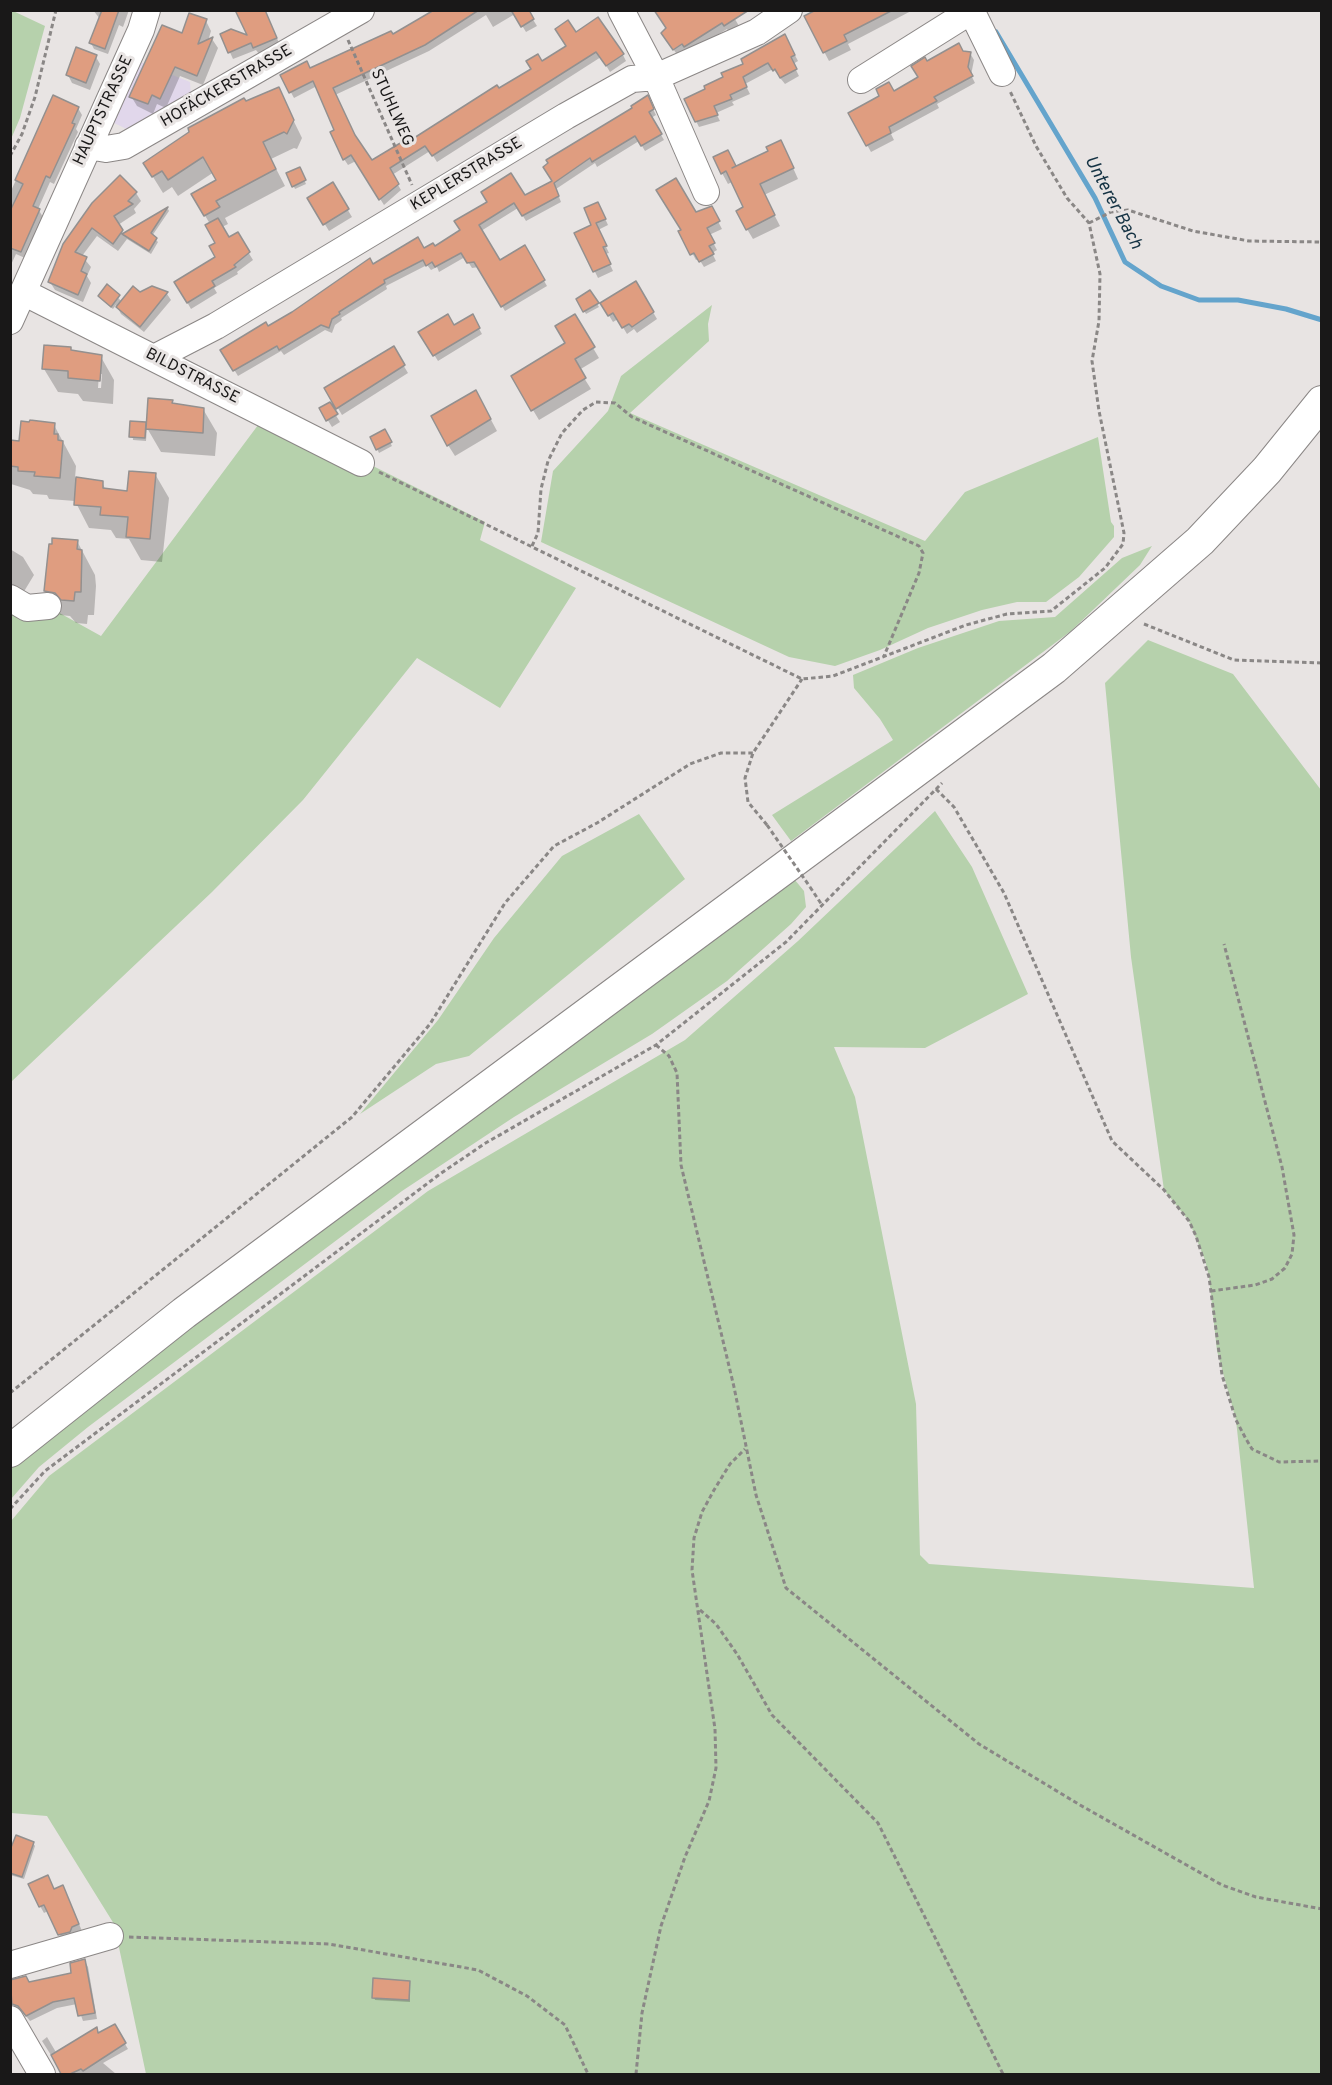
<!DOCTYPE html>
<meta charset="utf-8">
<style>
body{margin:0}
#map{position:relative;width:1332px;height:2085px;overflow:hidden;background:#e8e4e3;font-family:Overpass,sans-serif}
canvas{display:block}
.frame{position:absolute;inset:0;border:12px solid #191818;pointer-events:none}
</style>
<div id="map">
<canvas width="1332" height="2085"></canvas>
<div class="frame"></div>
</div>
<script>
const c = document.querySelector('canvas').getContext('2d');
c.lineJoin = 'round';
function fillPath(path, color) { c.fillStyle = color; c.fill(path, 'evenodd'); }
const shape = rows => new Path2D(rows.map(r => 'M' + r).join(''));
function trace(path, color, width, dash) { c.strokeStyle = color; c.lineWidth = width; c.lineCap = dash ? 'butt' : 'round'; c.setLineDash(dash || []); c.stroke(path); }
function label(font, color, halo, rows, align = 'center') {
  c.font = font + ' Overpass,sans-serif'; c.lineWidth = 6; c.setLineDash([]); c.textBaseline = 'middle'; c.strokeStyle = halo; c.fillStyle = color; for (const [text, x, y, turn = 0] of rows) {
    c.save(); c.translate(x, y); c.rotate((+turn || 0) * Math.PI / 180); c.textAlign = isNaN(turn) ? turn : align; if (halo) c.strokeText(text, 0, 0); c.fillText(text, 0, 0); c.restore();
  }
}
const education = shape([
 [138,61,190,82,191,99,133,132,112,122]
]);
const green = shape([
 [11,10,45,26,20,118,11,139],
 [712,305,708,324,709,341,630,413,925,541,965,492,1098,437,1111,522,1114,526,1114,537,1079,577,1046,602,1017,602,982,610,928,628,880,650,835,666,789,657,541,542,553,471,608,411,621,376],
 [267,413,485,522,480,540,576,588,500,708,417,658,303,800,212,892,11,1082,11,586,101,636],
 [1152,546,1140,565,1071,631,791,841,772,815,893,740,880,719,854,688,853,675,918,648,999,621,1055,617,1122,558],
 [1148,640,1233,674,1321,790,1321,2074,146,2074,114,1924,47,1816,11,1813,11,1521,49,1476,428,1191,685,1040,798,941,935,811,972,867,1028,994,925,1048,834,1047,855,1097,916,1404,920,1555,929,1564,1254,1588,1236,1420,1217,1351,1209,1277,1205,1260,1189,1221,1164,1190,1131,957,1105,683],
 [639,814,685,879,469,1056,436,1064,360,1114,438,1020,494,938,562,856],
 [790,874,804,891,806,907,791,924,727,981,652,1034,514,1117,402,1191,88,1427,39,1467,11,1499,11,1461]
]);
const shadow = shape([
 [93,10,129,10,123,27,119,25,108,54,94,49,91,43,100,19],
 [264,10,280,45,259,54,256,50,233,59,222,35,250,37],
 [437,10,527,10,537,26,526,32,515,14,493,27,486,15,429,51,335,95,356,140,371,163,542,63,568,47,575,34,623,55,626,61,610,72,601,57,437,162,430,151,392,175,401,190,384,205,356,161,348,165,344,159,336,131,317,86,294,98,282,76,310,70,392,36],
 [818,10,913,10,848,44,851,50,829,61,806,17],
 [732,14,739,26,729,32,727,29,689,53,678,56,667,40],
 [206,21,211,31,208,41,212,39,218,48,203,85,180,76,166,108,157,104,153,114,137,106,131,96,183,35],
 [788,42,798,61,793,64,799,76,785,84,773,69,745,84,750,94,732,102,734,105,716,113,720,121,699,127,696,121,707,90,745,64],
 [962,52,970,53,974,60,971,75,975,83,937,104,939,108,891,134,894,140,871,152,850,114,920,78,927,63],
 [96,57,100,64,90,90,72,83,68,75],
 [278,89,302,138,297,149,294,148,271,159,285,186,225,218,228,224,222,227,228,239,237,234,253,260,237,272,238,274,214,288,217,293,191,309,176,283,217,257,217,243,210,224,193,195,218,180,214,172,178,196,172,187,163,193,145,164,245,103],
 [54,97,78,108,82,115,76,129,78,132,54,184,50,182,38,209,43,217,25,258,16,254,10,267,10,193],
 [650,103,656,115,651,118,664,140,645,151,639,141,597,167,595,163,556,189,561,202,526,221,518,208,481,231,499,262,524,247,547,286,505,311,479,267,472,268,465,257,439,272,437,267,431,270,427,265,386,286,387,289,341,318,342,320,335,325,332,333,325,330,284,355,281,351,238,376,222,350,268,328,373,266,434,248,462,231,456,221,524,197,554,182],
 [727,152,736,168,770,152,786,152,798,179,764,195,780,226,753,239,747,229,745,208,732,182,728,184,722,173],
 [299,169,306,184,295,189,288,174],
 [332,184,352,217,329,231,309,198],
 [136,193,141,201,134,209,136,213,118,225,124,235,168,209,169,211,152,236,158,242,151,254,127,239,118,251,97,236,82,256,91,267,87,276,91,283,83,302,55,290,50,282,64,245],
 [711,208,722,229,709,235,717,250,712,253,716,261,704,267,699,259,696,260,680,231],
 [601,210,608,225,598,230,609,253,605,254,613,271,598,278,576,233,593,225],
 [636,283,657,319,637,333,634,329,627,334,618,319,613,322,602,304],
 [107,286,122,302,152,287,167,294,171,300,144,332,121,314,116,305,113,309,101,299,99,296],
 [590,292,599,307,586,314,578,299],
 [472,316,482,334,438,361,420,332,454,327],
 [574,316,599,358,579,370,591,389,539,420,513,377,567,344],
 [46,346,101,357,114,380,113,404,83,401,78,394,58,392,44,369],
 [99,374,102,374,101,388,98,388],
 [393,348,408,373,342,415,326,388],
 [172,401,174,405,203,409,217,433,215,456,161,452,147,428,146,441,133,440,132,423,147,424],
 [482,403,497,431,455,456,448,445],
 [329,404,340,422,332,427,321,409],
 [54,425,76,466,75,478,102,483,106,490,129,492,155,474,169,498,162,562,141,560,129,539,116,538,111,530,89,528,75,501,49,499,47,495,33,494,30,490,11,484,10,441,21,442],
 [384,431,392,446,379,453,372,438],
 [77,541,95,575,96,586,94,615,88,615,87,624,76,623,70,616,60,615,46,591,53,546],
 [10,549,23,557,34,575,20,598,10,592],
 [33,1843,35,1846,24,1879,10,1875,10,1854],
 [54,1890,66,1893,82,1931,63,1941,48,1911,44,1913,40,1906],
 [85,1961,88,1967,97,2019,83,2021,77,2004,57,2008,30,2021,23,2012,17,2011,10,1998,10,1981,29,1983,73,1974],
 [409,1982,410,2002,375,2000,374,1997],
 [114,2026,128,2049,103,2063,116,2074,63,2074,42,2041,47,2037,57,2054,97,2029,99,2034]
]);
const stream = shape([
 [996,32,1095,198,1125,262,1161,286,1199,300,1238,300,1286,309,1322,320]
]);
const building = shape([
 [102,10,119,10,105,49,89,43,102,10],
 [235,10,265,10,277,38,253,48,251,43,228,53,220,34,231,29,247,35,235,10],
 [434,10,479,10,425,45,333,88,355,135,372,160,402,142,400,137,410,131,414,138,497,85,499,88,531,69,526,61,538,54,542,61,566,46,555,29,568,20,576,32,598,17,624,54,606,66,596,52,432,156,425,146,390,168,399,184,379,200,351,155,343,160,330,132,334,130,313,81,289,93,280,75,307,61,310,68,391,31,393,34,434,10],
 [511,10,529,10,534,19,521,27,511,10],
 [654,10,749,10,724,26,722,23,684,47,682,44,673,50,661,33,666,28,654,10],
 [816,10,893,10,844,35,847,41,823,53,804,16,816,10],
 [189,13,207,19,198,44,213,37,197,76,175,67,160,99,152,95,148,104,129,97,162,25,182,33,189,13],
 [785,34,795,55,791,57,797,69,780,78,775,69,773,71,768,63,766,64,743,77,747,87,730,95,732,99,714,106,718,115,695,122,684,99,705,89,704,86,723,77,721,73,743,64,741,59,785,34],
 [959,43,963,51,971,52,968,67,973,76,934,97,937,101,889,127,891,133,866,146,848,113,879,96,876,89,889,82,894,91,918,77,911,66,925,57,927,61,959,43],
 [76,47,97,55,86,83,66,75,76,47],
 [279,87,294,120,287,134,284,132,263,142,276,169,216,201,220,207,204,216,191,194,216,180,203,157,168,180,162,171,152,177,143,163,189,132,188,128,244,98,246,101,279,87],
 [53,95,79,107,72,123,75,124,50,178,46,176,33,206,40,209,21,252,10,248,10,211,23,184,15,180,53,95],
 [648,95,654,109,649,112,662,134,641,146,635,136,592,162,590,158,554,183,559,196,522,216,514,203,479,225,500,260,525,245,545,280,501,307,474,262,467,263,461,253,435,267,432,262,426,266,423,260,384,280,385,283,339,312,340,314,332,319,329,328,321,325,279,350,277,346,233,371,220,350,266,322,268,326,292,312,370,258,373,264,418,237,424,248,433,243,435,246,460,230,454,221,487,202,481,192,511,173,525,195,552,181,543,167,548,163,546,160,632,108,631,106,648,95],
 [781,140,794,168,760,184,775,215,746,230,736,211,743,207,726,171,721,174,713,157,728,150,736,166,732,168,768,151,766,147,781,140],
 [300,167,306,180,292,187,286,173,300,167],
 [120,175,137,192,128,201,133,204,114,216,123,230,113,244,92,228,75,252,87,257,81,271,87,274,78,295,48,282,63,244,92,203,120,175],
 [676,178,696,212,712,206,720,221,707,228,715,243,709,246,714,254,699,262,694,253,690,255,678,231,681,230,656,190,676,178],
 [333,182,349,209,323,225,307,198,333,182],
 [598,202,606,219,596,223,607,246,603,247,611,264,593,272,574,233,591,225,584,208,598,202],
 [168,207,151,233,157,238,149,251,122,234,168,207],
 [218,218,229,237,238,232,250,252,234,265,236,267,212,281,215,286,187,303,174,282,215,257,209,246,215,243,205,225,218,218],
 [636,281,654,312,632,327,629,324,622,328,613,313,608,316,600,303,636,281],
 [107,284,120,295,111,307,98,296,107,284],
 [133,286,140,292,152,286,168,292,140,327,116,307,133,286],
 [590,290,599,303,583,312,576,299,590,290],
 [448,314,454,325,473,314,480,328,433,356,418,332,448,314],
 [575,314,595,347,575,359,586,378,531,411,511,376,565,343,555,326,575,314],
 [44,345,71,347,71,350,102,355,100,381,68,378,68,371,42,369,44,345],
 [394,346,405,365,336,409,324,388,394,346],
 [476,390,491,419,447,446,431,416,476,390],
 [148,398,173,400,172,403,204,408,203,433,146,429,148,398],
 [330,402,338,414,326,421,319,408,330,402],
 [30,420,55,423,54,434,58,434,58,440,63,441,60,478,34,476,35,472,18,471,18,467,10,466,10,440,19,441,21,421,29,422,30,420],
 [130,421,146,422,145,438,129,437,130,421],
 [385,429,392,442,376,450,370,437,385,429],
 [129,471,156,473,150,539,126,537,128,517,100,515,101,507,74,505,76,477,103,481,103,488,127,491,129,471],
 [52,538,78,540,77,549,82,550,81,592,75,592,74,601,61,600,55,593,44,591,49,544,52,544,52,538],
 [16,1835,34,1842,22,1877,10,1873,10,1850,16,1835],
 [48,1875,54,1889,63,1885,79,1924,72,1927,70,1932,58,1935,44,1905,39,1907,28,1884,48,1875],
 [85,1959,95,2013,78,2016,74,1998,53,2002,26,2016,18,2006,12,2004,10,1980,26,1976,29,1982,71,1973,70,1963,85,1959],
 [373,1978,410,1981,409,2000,372,1998,373,1978],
 [115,2024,126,2043,83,2071,81,2069,70,2074,61,2074,51,2055,97,2027,98,2033,115,2024]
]);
const path = shape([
 [348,40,412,185],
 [10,156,22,134,35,97,56,10],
 [1089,223,1111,212,1128,210,1193,231,1249,241,1322,242],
 [379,472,802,679,833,676,966,625,1007,614,1051,611,1105,568,1123,544,1124,533,1099,411,1092,361,1099,321,1100,274,1089,223,1067,198,1036,146,1010,91],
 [532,546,538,533,541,489,548,461,562,433,583,410,596,402,615,403,632,417,919,546,923,553,919,573,884,656],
 [1144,624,1234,660,1322,663],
 [936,789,954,807,1004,893,1112,1141,1164,1190,1189,1221,1196,1236,1209,1277,1222,1375,1236,1420,1246,1439,1252,1449,1279,1462,1322,1461],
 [767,825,748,802,745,778,753,753,802,679],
 [810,887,822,905],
 [656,1045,669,1056,677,1073,681,1165,734,1387,756,1495,786,1588,979,1744,1080,1805,1222,1885,1256,1897,1322,1909],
 [1211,1291,1255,1285,1272,1279,1285,1268,1292,1254,1294,1235,1282,1167,1224,944],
 [10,1393,352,1117,430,1024,505,903,554,846,597,823,690,764,721,753,753,753],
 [10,1509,45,1471,440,1174,484,1144,656,1045,786,942,942,783],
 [700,1610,716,1624,737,1654,772,1715,878,1823,1003,2074],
 [129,1937,329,1944,478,1970,527,1996,565,2025,588,2074],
 [636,2074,642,2013,661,1926,685,1857,709,1801,716,1768,715,1729,692,1570,694,1538,702,1512,714,1490,730,1464,745,1449]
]);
const minor = shape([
 [621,10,656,77,706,192],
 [971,10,1002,73],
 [861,80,971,11],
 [88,146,106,149,124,146,361,10],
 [23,292,361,463],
 [10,321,141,30,147,10],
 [154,358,216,326,566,116,632,79,656,77,757,32,789,10],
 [10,598,27,608,48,606],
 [10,1965,110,1936],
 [10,2019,42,2074]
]);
const major = shape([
 [10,1451,184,1313,1054,668,1200,541,1267,470,1322,402]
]);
const pathBridge = shape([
 [767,825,810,887]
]);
const streetNames = [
 ["HOFÄCKERSTRASSE",227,87,-30],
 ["STUHLWEG",391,108,66],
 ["HAUPTSTRASSE",104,111,-65],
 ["KEPLERSTRASSE",467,175,-31],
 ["BILDSTRASSE",192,377,27]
];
const waterNames = [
 ["Unterer Bach",1112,203,62]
];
fillPath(education, '#e1d7eb');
fillPath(green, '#b6d1ac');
fillPath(shadow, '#0003');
trace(stream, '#64a4cc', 5);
fillPath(building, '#df9d80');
trace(building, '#93908f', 1.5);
trace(minor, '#8b8786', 28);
trace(major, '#8b8786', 34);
trace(path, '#8a8786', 3, [4.5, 3]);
trace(minor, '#fff', 26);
trace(major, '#fff', 32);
trace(pathBridge, '#8a8786', 3, [4.5, 3]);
label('16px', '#191818', '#e8e4e3', streetNames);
label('italic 18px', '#143243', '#e8e4e3', waterNames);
</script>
